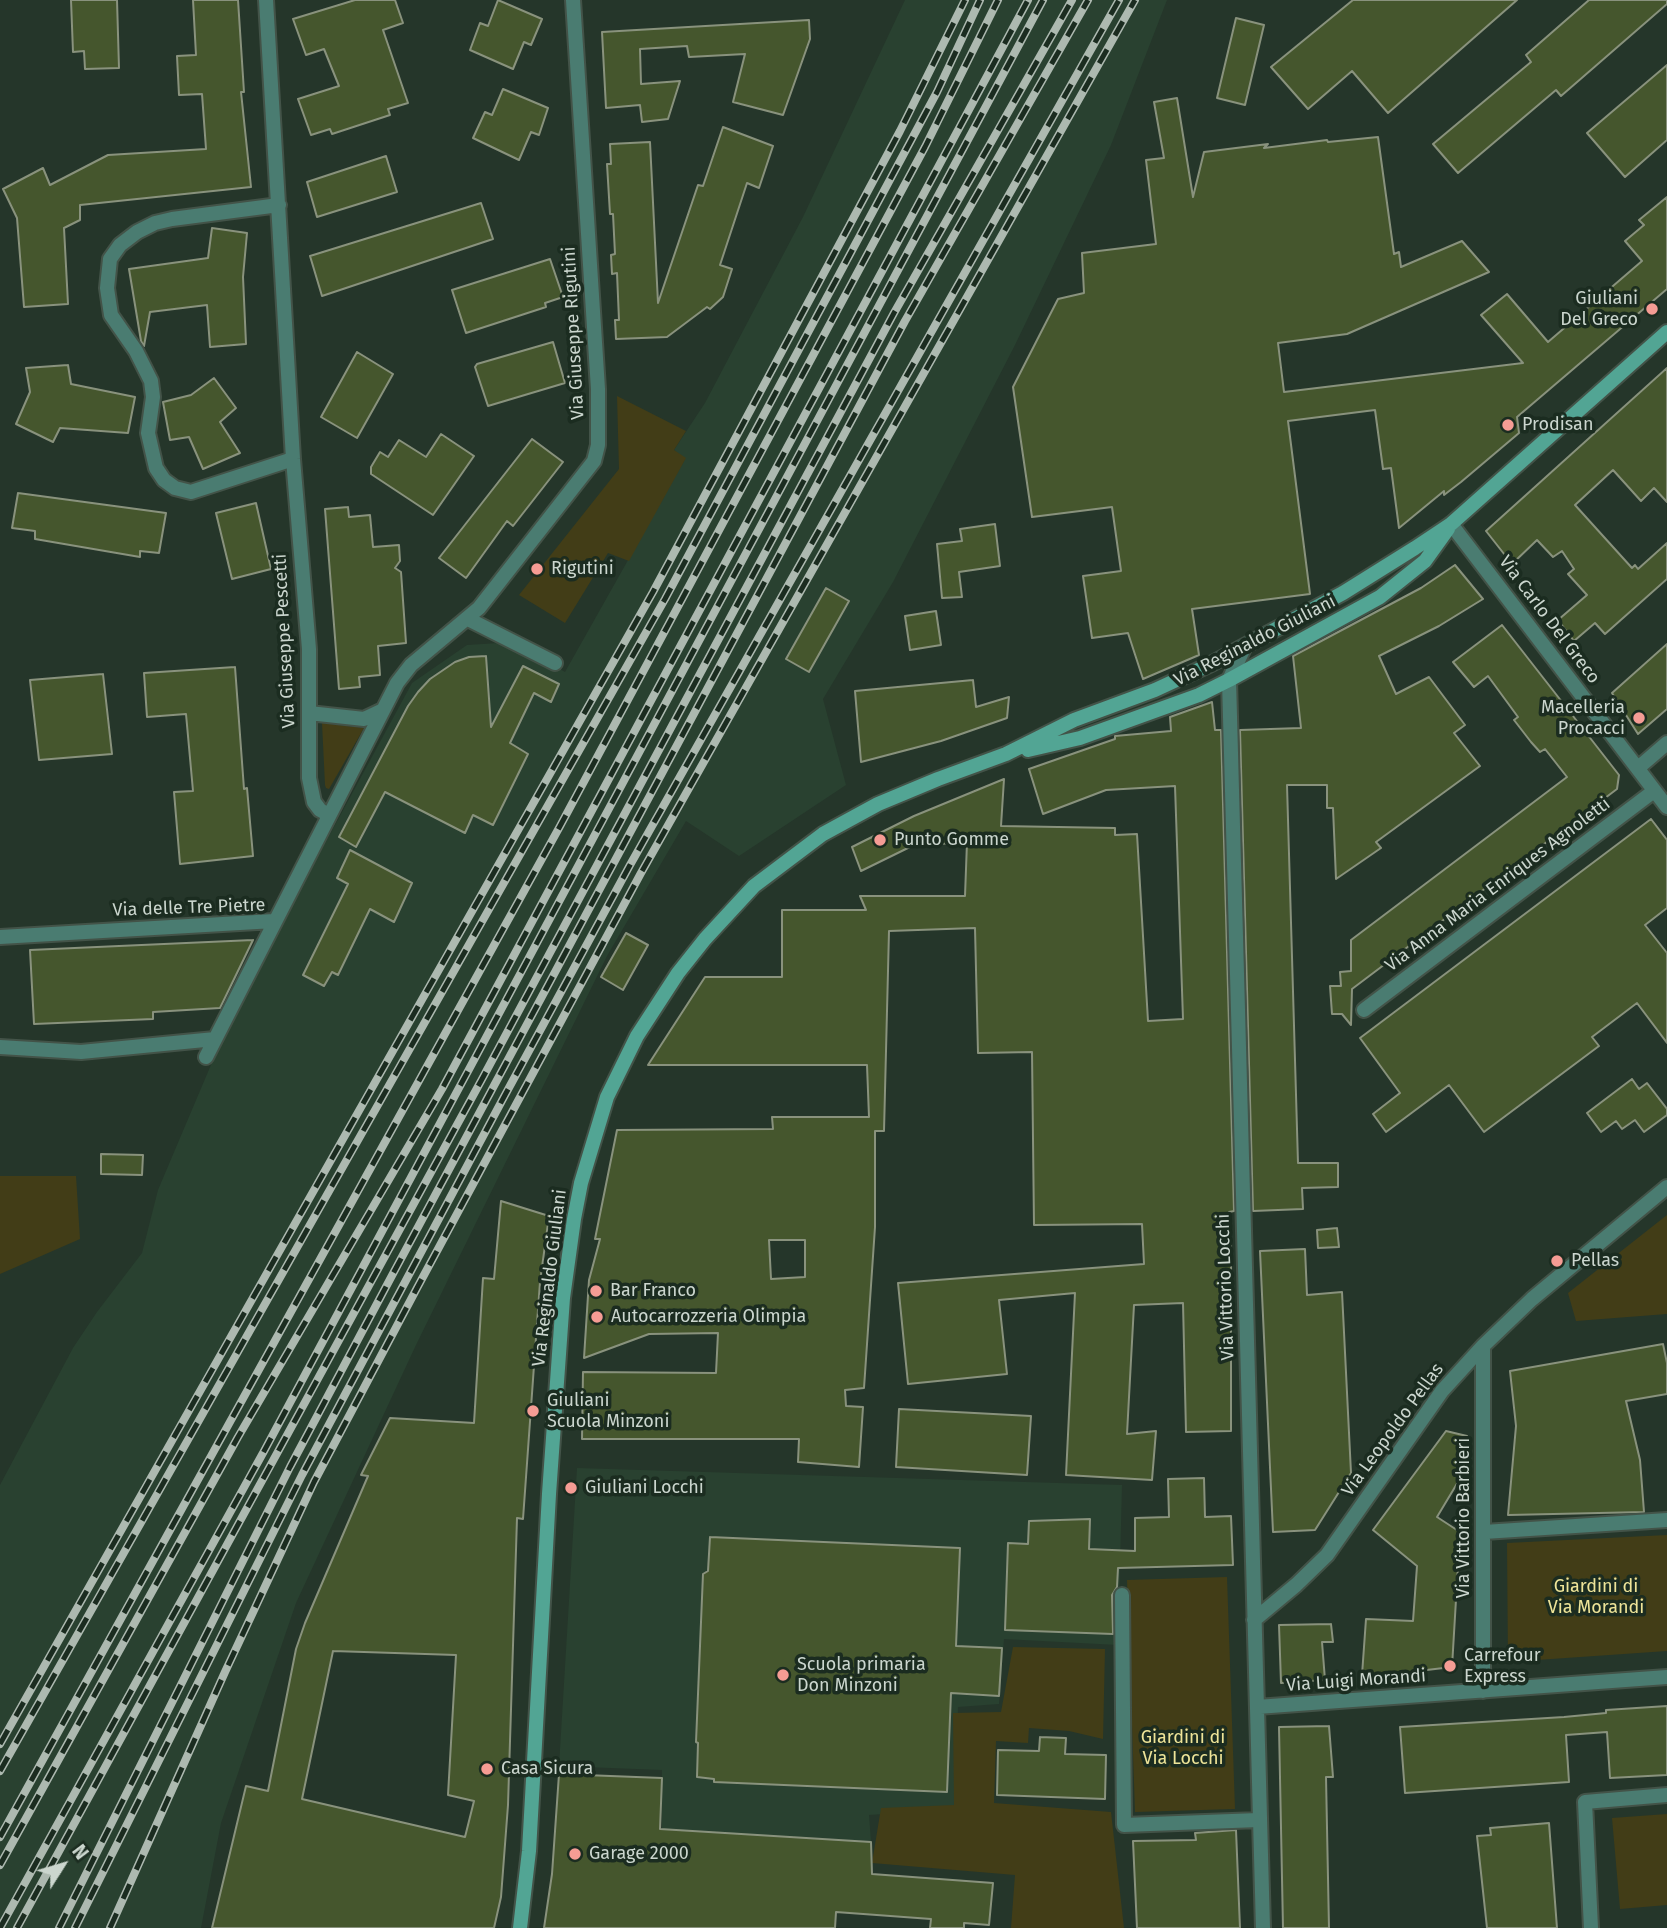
<!DOCTYPE html>
<style>
body{margin:0}
#map{position:relative;width:1667px;height:1928px;overflow:hidden;background:#25362a;font-family:"Fira Sans",sans-serif}
canvas{display:block}
.north{position:absolute;left:28px;top:1830px;width:70px;height:70px;-webkit-text-stroke:5px #1b2c20;paint-order:stroke;rotate:53deg;font-size:19px;font-weight:700;line-height:28px;text-align:center;color:#cbd6ce}
.north::after{content:'';display:block;margin:auto;width:24px;height:32px;background:#cbd6ce;clip-path:polygon(50% 0,100% 100%,50% 72%,0 100%)}
</style>
<div id="map">
<canvas width="1667" height="1928"></canvas>
<div class="north">N</div>
</div>
<script>
const c = document.querySelector('canvas').getContext('2d');
c.lineJoin = 'round';
function fillPath(path, color) { c.fillStyle = color; c.fill(path, 'evenodd'); }
const shape = rows => new Path2D(rows.map(r => 'M' + r).join(''));
function trace(path, color, width, dash) { c.strokeStyle = color; c.lineWidth = width; c.lineCap = dash ? 'butt' : 'round'; c.setLineDash(dash || []); c.stroke(path); }
function label(font, color, halo, rows, align = 'center') {
  c.font = font + ' "Fira Sans",sans-serif'; c.lineWidth = 7; c.setLineDash([]); c.textBaseline = 'middle'; c.strokeStyle = halo; c.fillStyle = color; for (const [text, x, y, turn = 0] of rows) {
    c.save(); c.translate(x, y); c.rotate((+turn || 0) * Math.PI / 180); c.textAlign = isNaN(turn) ? turn : align; if (halo) c.strokeText(text, 0, 0); c.fillText(text, 0, 0); c.restore();
  }
}
const built = shape([
 [905,0,1167,0,1111,145,1015,345,893,582,823,699,846,785,739,856,686,821,607,956,416,1345,296,1603,221,1823,201,1928,0,1928,0,1485,73,1348,97,1312,142,1253,158,1190,216,1053,304,882,412,683,467,645,514,642,565,672,685,459,674,450,705,403,803,217],
 [577,1468,1122,1485,1118,1645,1004,1639,999,1704,958,1707,956,1809,869,1815,871,1842,662,1830,662,1770,559,1766]
]);
const green = shape([
 [617,396,686,431,674,450,686,458,629,561,608,553,565,623,519,595,619,469],
 [322,723,364,728,329,789,326,788,325,785],
 [0,1176,76,1176,80,1239,0,1274],
 [1667,1215,1667,1314,1576,1321,1568,1293],
 [1667,1535,1667,1651,1508,1662,1507,1543],
 [1227,1577,1235,1809,1135,1812,1127,1580],
 [1013,1647,1105,1649,1103,1739,1069,1731,1029,1728,1028,1743,996,1741,994,1803,1111,1812,1124,1928,1011,1928,1015,1875,872,1863,881,1808,954,1805,953,1713,1001,1712],
 [1667,1814,1667,1905,1620,1909,1612,1818]
]);
const building = shape([
 [71,0,117,0,119,68,85,69,84,51,73,52,71,0],
 [193,0,238,0,244,92,241,92,251,187,80,205,80,220,64,228,68,304,24,307,17,218,3,189,43,168,50,185,108,155,206,149,202,94,179,95,177,56,196,55,193,0],
 [355,0,395,0,403,23,383,30,408,103,388,109,390,115,332,134,330,129,311,135,298,99,339,86,324,49,306,55,293,19,355,0],
 [498,0,542,19,531,45,524,42,513,69,470,50,480,23,488,26,498,0],
 [1353,0,1517,0,1388,113,1352,71,1308,109,1271,67,1353,0],
 [1589,0,1667,0,1667,4,1561,96,1556,90,1458,173,1433,144,1531,62,1526,55,1589,0],
 [1236,18,1264,25,1245,105,1217,98,1236,18],
 [809,20,810,39,783,115,733,102,745,54,689,57,687,46,640,49,641,84,680,81,668,119,642,122,640,105,606,108,602,32,809,20],
 [1667,65,1667,140,1625,177,1587,133,1667,65],
 [503,89,548,108,539,135,531,132,519,160,473,138,485,112,492,115,503,89],
 [1177,98,1193,197,1204,152,1268,144,1264,148,1327,140,1328,142,1378,137,1394,254,1399,252,1401,267,1462,241,1489,272,1347,334,1278,343,1284,392,1523,363,1481,315,1507,294,1548,342,1642,261,1625,241,1644,225,1639,220,1667,197,1667,289,1517,417,1519,433,1461,482,1444,495,1444,491,1399,528,1391,468,1383,469,1375,410,1288,421,1310,594,1192,609,1199,655,1143,679,1128,633,1092,638,1083,576,1121,571,1112,507,1032,517,1013,387,1058,299,1084,293,1082,253,1156,244,1146,160,1164,158,1154,102,1177,98],
 [723,127,773,146,759,188,747,183,720,265,732,269,723,297,710,309,707,307,667,337,616,339,615,320,619,320,617,273,612,274,611,255,615,254,613,214,610,214,607,164,611,164,610,144,650,142,658,303,698,185,703,186,723,127],
 [386,156,397,192,317,217,307,182,386,156],
 [481,203,493,239,322,296,310,256,481,203],
 [212,228,247,233,243,277,246,344,210,347,207,305,150,312,144,346,141,341,129,269,208,258,212,228],
 [550,259,563,297,545,303,546,307,466,333,452,290,550,259],
 [553,342,565,383,488,406,475,367,477,364,553,342],
 [357,352,393,374,357,438,321,417,357,352],
 [68,365,71,384,135,397,128,433,60,428,53,442,16,424,30,392,26,368,68,365],
 [1667,368,1667,502,1654,488,1641,501,1613,470,1575,505,1632,568,1635,565,1638,569,1667,543,1667,579,1605,634,1595,623,1574,641,1558,620,1587,595,1568,574,1574,569,1562,551,1553,557,1537,540,1512,564,1486,531,1667,368],
 [214,378,236,408,220,422,240,453,203,469,189,437,170,440,163,402,191,395,214,378],
 [441,434,474,456,433,515,371,474,371,467,380,452,388,457,399,440,426,457,441,434],
 [532,439,563,462,513,526,507,521,466,578,439,558,532,439],
 [18,493,166,513,159,553,140,551,140,557,35,539,35,531,12,528,18,493],
 [256,503,271,569,232,579,216,513,256,503],
 [348,507,349,517,370,515,373,547,399,545,400,561,395,568,401,572,406,643,378,646,380,675,359,677,360,687,339,689,325,509,348,507],
 [995,524,1000,566,959,572,962,597,942,598,937,544,962,541,960,529,995,524],
 [1455,565,1483,599,1439,626,1379,656,1396,694,1429,677,1465,725,1454,733,1480,766,1376,842,1381,848,1336,879,1333,808,1327,808,1327,785,1287,785,1298,1163,1338,1163,1338,1187,1302,1188,1303,1209,1253,1211,1240,730,1301,728,1293,656,1421,588,1455,565],
 [826,588,849,601,809,672,786,659,826,588],
 [936,611,941,645,910,650,905,616,936,611],
 [1502,625,1619,775,1617,789,1352,989,1351,1025,1342,1014,1332,1014,1330,986,1341,986,1340,972,1351,971,1351,940,1567,777,1545,749,1540,752,1531,742,1514,720,1518,717,1488,676,1474,687,1453,662,1502,625],
 [1667,644,1667,709,1638,734,1612,693,1667,644],
 [486,656,491,727,523,666,559,684,551,702,534,693,510,743,528,754,493,825,473,815,465,833,385,792,356,847,339,837,408,706,418,692,430,679,455,662,469,657,486,656],
 [235,667,244,789,247,788,253,856,180,864,174,792,193,791,186,714,147,717,144,673,235,667],
 [103,674,112,754,39,760,30,680,103,674],
 [973,680,976,707,1009,697,1007,718,941,741,861,762,855,691,973,680],
 [1212,702,1215,730,1221,730,1234,1211,1229,1212,1231,1253,1231,1431,1186,1432,1183,1303,1134,1305,1127,1434,1156,1431,1152,1480,1066,1475,1075,1293,999,1300,1007,1374,908,1384,898,1283,1144,1264,1142,1224,1034,1225,1032,1052,978,1053,975,928,889,931,884,1131,875,1131,875,1227,864,1388,845,1390,846,1406,863,1407,859,1467,798,1462,799,1439,582,1439,583,1372,716,1373,718,1333,649,1334,584,1358,589,1280,600,1239,595,1239,617,1130,773,1129,772,1117,869,1117,867,1065,648,1065,705,977,782,977,782,910,866,910,860,896,965,896,967,842,912,846,861,871,852,847,914,816,1004,779,1001,826,1115,828,1115,835,1137,834,1148,1021,1183,1019,1175,786,1106,790,1043,814,1029,769,1115,739,1115,736,1171,731,1170,717,1212,702],
 [769,1240,805,1240,805,1277,771,1279,769,1240],
 [1651,819,1667,840,1667,908,1645,925,1667,953,1667,1043,1637,1003,1592,1037,1599,1046,1484,1132,1449,1085,1386,1132,1373,1114,1400,1093,1360,1038,1651,819],
 [350,850,412,883,394,922,370,909,338,975,332,972,324,986,303,975,348,884,337,878,350,850],
 [626,933,648,945,623,990,601,977,626,933],
 [253,940,220,1008,153,1012,153,1019,34,1024,30,950,253,940],
 [1632,1079,1639,1089,1647,1083,1667,1109,1667,1115,1644,1132,1635,1120,1622,1129,1616,1121,1601,1132,1587,1113,1632,1079],
 [101,1154,143,1155,142,1175,101,1174,101,1154],
 [501,1201,549,1216,540,1282,523,1519,517,1518,508,1805,501,1897,494,1928,212,1928,246,1786,268,1791,296,1649,305,1623,368,1476,361,1475,390,1418,474,1423,483,1278,494,1279,501,1201],
 [333,1651,456,1655,448,1795,474,1801,465,1837,302,1799,333,1651],
 [1337,1228,1339,1247,1318,1248,1317,1230,1337,1228],
 [1305,1249,1307,1295,1342,1292,1351,1473,1315,1530,1273,1532,1260,1251,1305,1249],
 [1663,1344,1667,1363,1667,1394,1626,1401,1640,1460,1644,1512,1508,1515,1516,1426,1510,1371,1663,1344],
 [899,1409,1031,1416,1027,1475,896,1467,899,1409],
 [1446,1431,1467,1436,1467,1467,1437,1517,1460,1532,1452,1667,1376,1676,1362,1675,1366,1619,1413,1621,1417,1566,1373,1530,1446,1431],
 [1204,1478,1205,1517,1231,1516,1233,1565,1118,1568,1117,1587,1112,1595,1113,1634,1005,1630,1008,1543,1028,1544,1029,1521,1090,1519,1089,1549,1135,1551,1135,1518,1169,1517,1168,1479,1204,1478],
 [710,1537,960,1548,956,1646,1002,1648,999,1696,951,1693,947,1792,714,1782,714,1779,697,1777,698,1743,696,1742,703,1574,708,1571,710,1537],
 [1331,1624,1333,1642,1322,1642,1325,1680,1281,1683,1279,1625,1331,1624],
 [1667,1706,1667,1775,1610,1778,1607,1732,1566,1735,1569,1782,1405,1793,1400,1727,1564,1717,1606,1713,1606,1710,1667,1706],
 [1329,1726,1333,1777,1326,1777,1329,1928,1283,1928,1279,1727,1329,1726],
 [1040,1737,1066,1738,1065,1754,1106,1755,1105,1799,997,1795,998,1750,1039,1751,1040,1737],
 [559,1774,662,1778,660,1829,871,1842,872,1874,993,1883,989,1925,964,1923,964,1928,930,1928,931,1919,836,1912,835,1928,544,1928,552,1874,559,1774],
 [1549,1823,1557,1928,1487,1928,1477,1836,1491,1835,1490,1828,1549,1823],
 [1236,1830,1240,1928,1137,1928,1133,1841,1196,1840,1195,1833,1236,1830]
]);
const minor = shape([
 [266,0,293,459,309,649,309,778,314,802,320,810,329,815],
 [279,205,172,219,155,223,137,232,120,245,110,259,107,288,111,315,136,351,151,381,153,397,148,433,156,468,164,480,175,488,191,492,293,459],
 [1451,524,1667,807],
 [468,619,555,663],
 [1244,648,1229,680,1263,1928],
 [309,713,364,719,383,710],
 [1638,768,1667,743],
 [0,937,274,921],
 [1364,1010,1654,791],
 [0,1047,81,1052,215,1039],
 [206,1057,397,683,411,665,479,608,594,461,598,445,598,389,573,0],
 [1483,1346,1483,1691],
 [1484,1532,1667,1520],
 [1122,1595,1124,1825,1259,1820],
 [1254,1620,1296,1585,1327,1555,1442,1391,1483,1346,1532,1299,1667,1187],
 [1257,1707,1667,1677],
 [1591,1928,1585,1802,1667,1795]
]);
const secondary = shape([
 [1028,750,1080,738,1199,695,1229,680,1380,597,1425,561,1448,529],
 [520,1928,529,1851,549,1494,563,1298,574,1219,581,1183,607,1097,637,1036,678,973,705,939,754,886,823,834,878,804,938,779,1006,754,1074,720,1155,690,1211,664,1343,593,1415,548,1451,524,1667,332]
]);
const rail = shape([
 [0,1744,653,592,900,131,965,0],
 [0,1771,665,599,937,92,980,0],
 [0,1837,559,828,925,147,998,0],
 [0,1865,238,1437,442,1089,1028,0],
 [0,1928,263,1453,1043,0],
 [17,1928,481,1081,894,313,1072,0],
 [59,1928,290,1467,396,1268,905,321,1088,0],
 [75,1928,302,1475,505,1095,630,865,1119,0],
 [110,1928,225,1672,314,1482,417,1288,641,873,1135,0]
]);
const markers = [
 [1652,309,7,"#f59c94"],
 [1508,425,7,"#f59c94"],
 [537,569,7,"#f59c94"],
 [1639,718,7,"#f59c94"],
 [880,840,7,"#f59c94"],
 [1557,1261,7,"#f59c94"],
 [596,1291,7,"#f59c94"],
 [597,1317,7,"#f59c94"],
 [533,1411,7,"#f59c94"],
 [571,1488,7,"#f59c94"],
 [1450,1666,7,"#f59c94"],
 [783,1675,7,"#f59c94"],
 [487,1769,7,"#f59c94"],
 [575,1854,7,"#f59c94"]
];
const poiNames = [
 ["Giuliani",1638,299,"right"],
 ["Del Greco",1638,320,"right"],
 ["Prodisan",1522,425],
 ["Rigutini",551,569],
 ["Macelleria",1625,708,"right"],
 ["Procacci",1625,729,"right"],
 ["Punto Gomme",894,840],
 ["Pellas",1571,1261],
 ["Bar Franco",610,1291],
 ["Autocarrozzeria Olimpia",611,1317],
 ["Giuliani",547,1401],
 ["Scuola Minzoni",547,1422],
 ["Giuliani Locchi",585,1488],
 ["Carrefour",1464,1656],
 ["Express",1464,1677],
 ["Scuola primaria",797,1665],
 ["Don Minzoni",797,1686],
 ["Casa Sicura",501,1769],
 ["Garage 2000",589,1854]
];
const streetNames = [
 ["Via Giuseppe Rigutini",574,333,-93],
 ["Via Carlo Del Greco",1549,620,53],
 ["Via Giuseppe Pescetti",285,641,-93],
 ["Via Reginaldo Giuliani",1255,641,-27],
 ["Via Anna Maria Enriques Agnoletti",1498,885,-37],
 ["Via delle Tre Pietre",189,908,-2],
 ["Via Reginaldo Giuliani",550,1278,-83],
 ["Via Vittorio Locchi",1226,1287,-92],
 ["Via Leopoldo Pellas",1393,1430,-54],
 ["Via Vittorio Barbieri",1464,1518,-90],
 ["Via Luigi Morandi",1356,1681,-4]
];
const parkNames = [
 ["Giardini di",1596,1587],
 ["Via Morandi",1596,1608],
 ["Giardini di",1183,1738],
 ["Via Locchi",1183,1759]
];
fillPath(built, '#294130');
fillPath(green, '#423d17');
fillPath(building, '#45562d');
trace(building, '#89927d', 2);
trace(minor, '#435348', 18);
trace(secondary, '#435348', 18);
trace(minor, '#4a7c71', 14);
trace(secondary, '#52a594', 14);
trace(rail, '#adb9b0', 8);
trace(rail, '#1b2c20', 5, [16]);
for (const [x, y, r, color] of markers) { const dot = new Path2D(); dot.arc(x, y, r, 0, 2 * Math.PI); c.fillStyle = color; c.fill(dot); trace(dot, '#1b2c20', 2.5); }
label('18px', '#cbd6ce', '#1b2c20', poiNames, 'left');
label('18px', '#cbd6ce', '#1b2c20', streetNames);
label('18px', '#eee498', '#1b2c20', parkNames);
</script>
